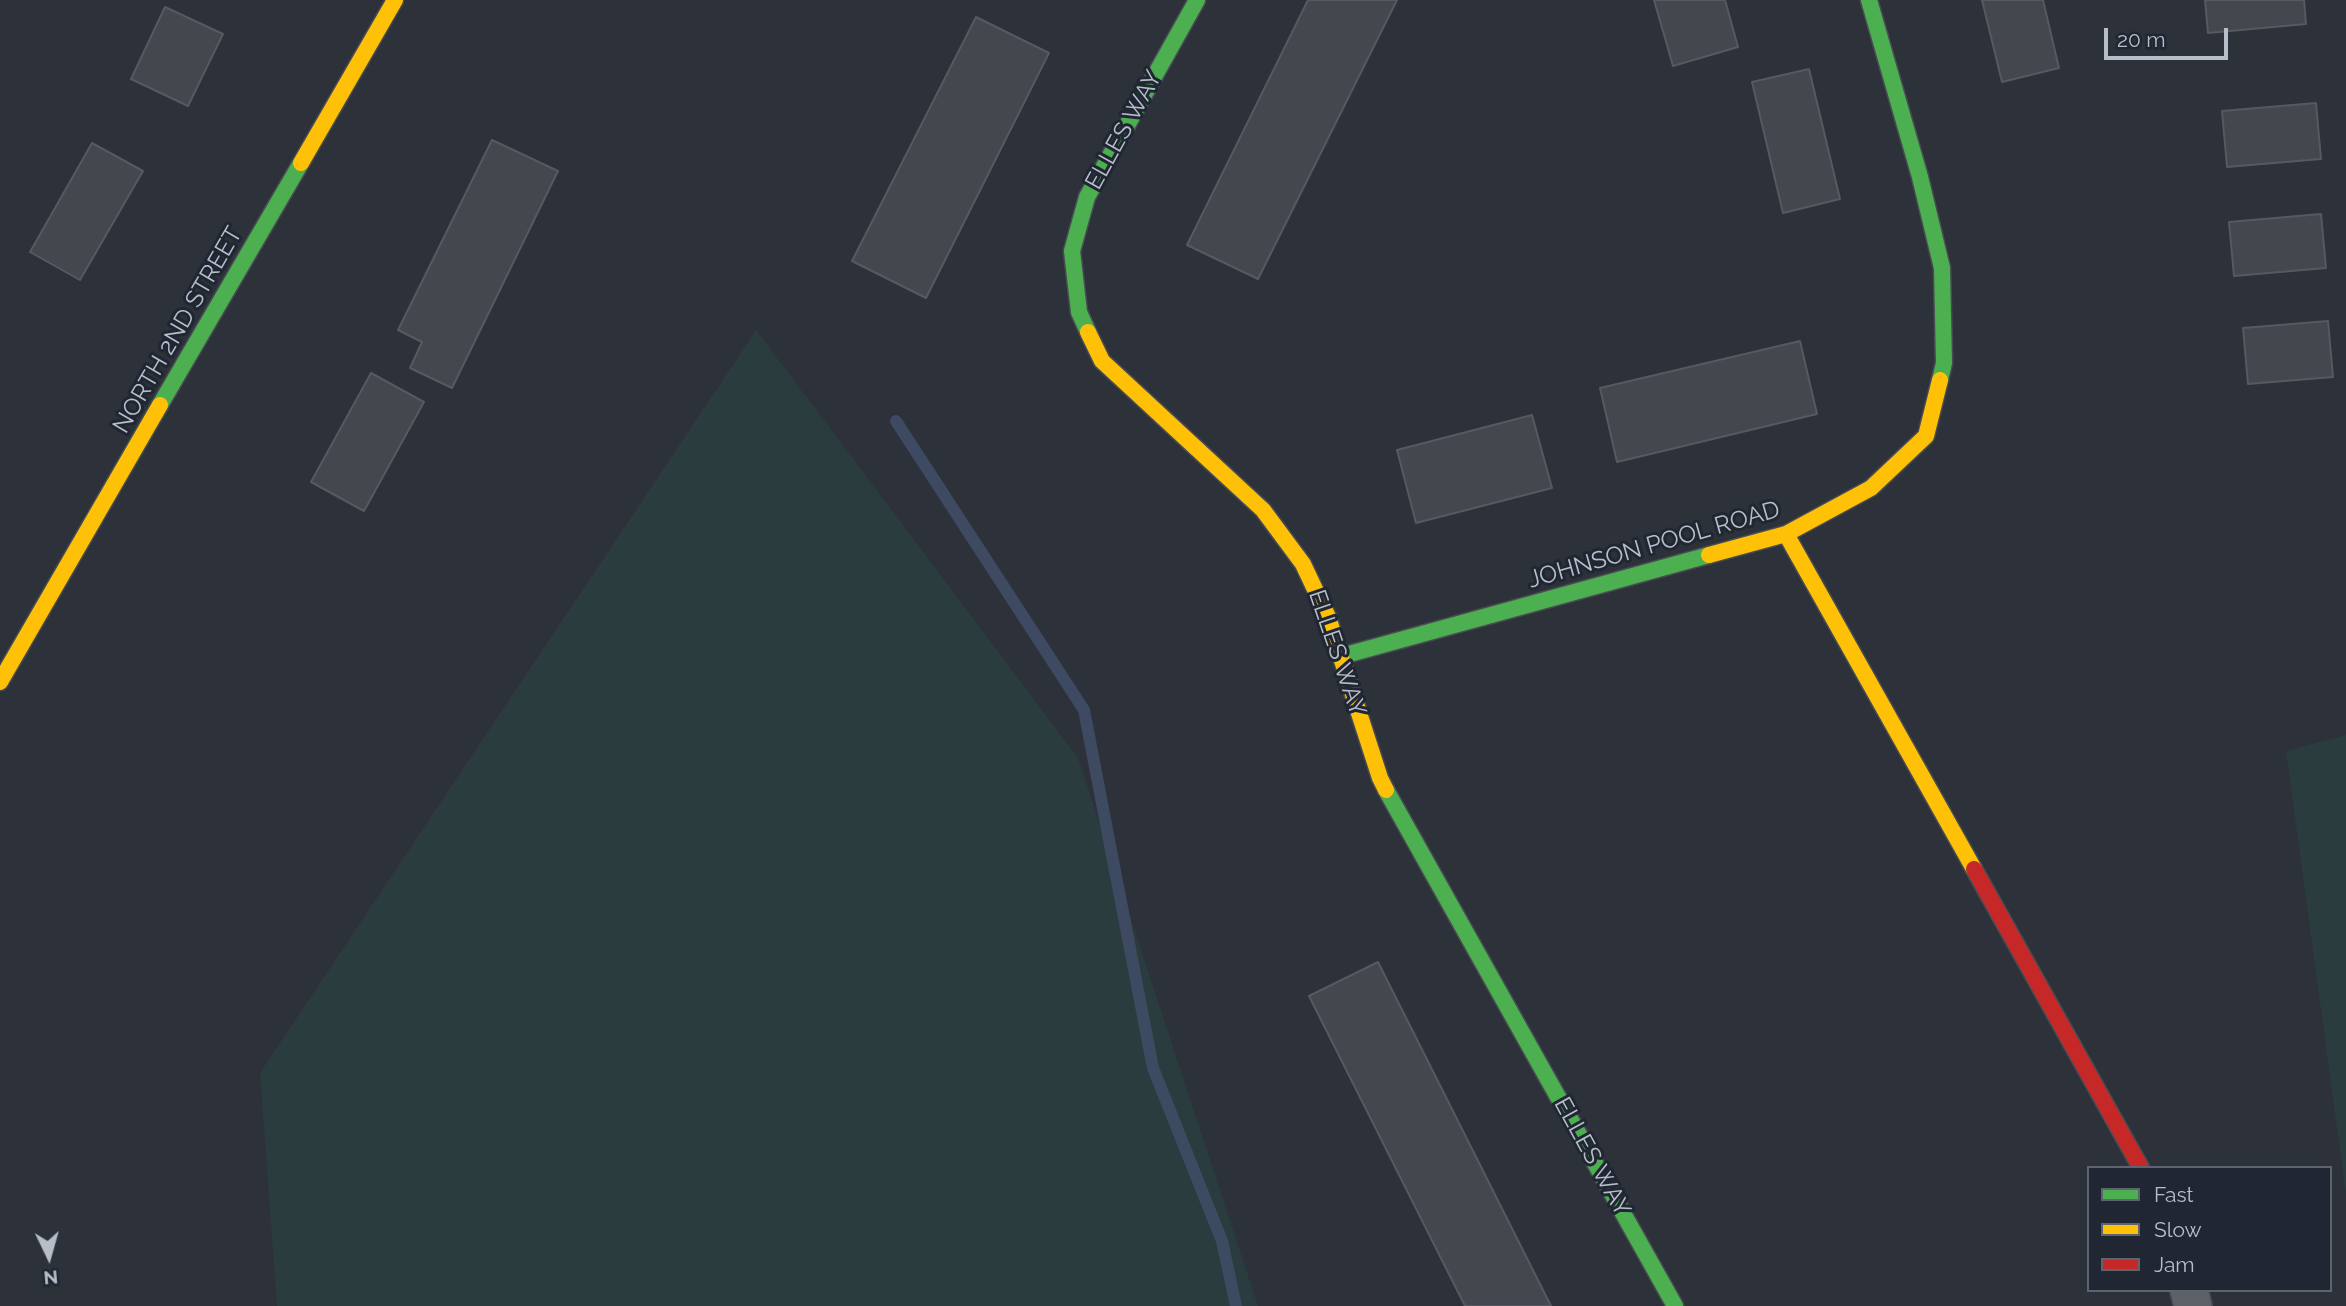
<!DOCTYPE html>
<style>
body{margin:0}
#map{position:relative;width:2346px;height:1306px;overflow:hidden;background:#2d3139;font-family:Raleway,sans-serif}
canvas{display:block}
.legend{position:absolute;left:2087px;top:1166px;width:245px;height:126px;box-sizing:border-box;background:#202733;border:2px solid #5d636f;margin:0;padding:9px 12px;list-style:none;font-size:21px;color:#b8bec9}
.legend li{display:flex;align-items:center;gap:14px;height:35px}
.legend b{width:35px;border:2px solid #5d636f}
.north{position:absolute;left:14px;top:1222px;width:70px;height:70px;-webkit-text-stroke:5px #202733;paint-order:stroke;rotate:175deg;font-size:19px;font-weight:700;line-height:28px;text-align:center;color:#b8bec9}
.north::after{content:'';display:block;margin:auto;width:24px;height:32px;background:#b8bec9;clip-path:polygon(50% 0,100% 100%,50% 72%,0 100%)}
.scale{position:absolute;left:2104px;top:28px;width:124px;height:32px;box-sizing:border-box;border:4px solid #b8bec9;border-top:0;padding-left:9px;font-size:21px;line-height:24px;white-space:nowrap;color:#b8bec9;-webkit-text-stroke:5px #202733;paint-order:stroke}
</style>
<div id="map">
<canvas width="2346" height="1306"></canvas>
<ul class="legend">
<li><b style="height:9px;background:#4caf50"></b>Fast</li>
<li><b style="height:9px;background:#ffc107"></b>Slow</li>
<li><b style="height:9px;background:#c62828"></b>Jam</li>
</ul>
<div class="north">N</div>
<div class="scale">20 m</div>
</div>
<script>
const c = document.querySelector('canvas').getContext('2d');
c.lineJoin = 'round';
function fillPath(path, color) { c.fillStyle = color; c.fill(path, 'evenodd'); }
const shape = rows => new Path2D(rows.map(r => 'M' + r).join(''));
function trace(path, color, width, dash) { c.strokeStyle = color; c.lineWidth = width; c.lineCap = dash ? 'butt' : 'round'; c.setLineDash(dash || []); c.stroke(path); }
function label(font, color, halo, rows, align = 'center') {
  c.font = font + ' Raleway,sans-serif'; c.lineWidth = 6; c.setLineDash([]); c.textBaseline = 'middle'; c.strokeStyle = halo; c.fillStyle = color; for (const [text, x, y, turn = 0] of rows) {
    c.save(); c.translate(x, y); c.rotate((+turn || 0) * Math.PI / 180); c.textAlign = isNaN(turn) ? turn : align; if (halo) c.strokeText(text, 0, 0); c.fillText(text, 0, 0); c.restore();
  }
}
const green = shape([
 [756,330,1078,758,1258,1306,277,1306,260,1073],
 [2346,735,2346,1194,2286,751]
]);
const stream = shape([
 [896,421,1084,710,1153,1068,1222,1241,1236,1306]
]);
const building = shape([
 [1308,0,1397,0,1258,279,1187,245,1308,0],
 [1654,0,1725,0,1738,47,1673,66,1654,0],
 [1982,0,2043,0,2059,68,2002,82,1982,0],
 [2205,0,2304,0,2306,24,2208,33,2205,0],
 [165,7,223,34,188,106,131,79,165,7],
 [976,17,1049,53,926,298,852,261,976,17],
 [1809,69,1840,199,1783,213,1752,82,1809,69],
 [2316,103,2321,159,2227,167,2222,111,2316,103],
 [492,140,558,171,452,388,410,368,422,342,398,330,492,140],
 [92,143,143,171,80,280,30,252,92,143],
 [2321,214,2326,268,2234,276,2229,222,2321,214],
 [2328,321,2333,377,2248,384,2243,328,2328,321],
 [1800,341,1817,414,1617,462,1600,388,1800,341],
 [371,373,424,402,364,511,311,482,371,373],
 [1532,415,1552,488,1416,523,1397,450,1532,415],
 [1378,962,1551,1306,1465,1306,1309,996,1378,962]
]);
const street = shape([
 [2189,1290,2193,1306]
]);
const fast = shape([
 [1869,0,1920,177,1942,268,1944,363,1940,380],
 [1088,332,1079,312,1072,251,1087,197,1197,0],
 [160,405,301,163],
 [1342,656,1709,555],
 [1386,790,1675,1306]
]);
const slow = shape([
 [301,163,395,0],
 [1088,332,1102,361,1263,510,1303,564,1328,617,1380,778,1386,790],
 [1786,534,1974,869],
 [1709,555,1786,534,1871,488,1926,436,1940,380],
 [0,682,160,405]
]);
const jam = shape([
 [1974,869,2141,1168]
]);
const streetNames = [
 ["ELLES WAY",1124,130,-61],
 ["NORTH 2ND STREET",178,330,-60],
 ["JOHNSON POOL ROAD",1654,545,-16],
 ["ELLES WAY",1337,653,71],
 ["ELLES WAY",1592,1157,61]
];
fillPath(green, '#2b3c3f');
trace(stream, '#3d4a61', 12);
fillPath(building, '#44474d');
trace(building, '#555961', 2);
trace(street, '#484c52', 40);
trace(fast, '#484c52', 19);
trace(slow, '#484c52', 19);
trace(jam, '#484c52', 19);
trace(street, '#5c6067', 37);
trace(fast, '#4caf50', 16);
trace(slow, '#ffc107', 16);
trace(jam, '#c62828', 16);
label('24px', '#b8bec9', '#202733', streetNames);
</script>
